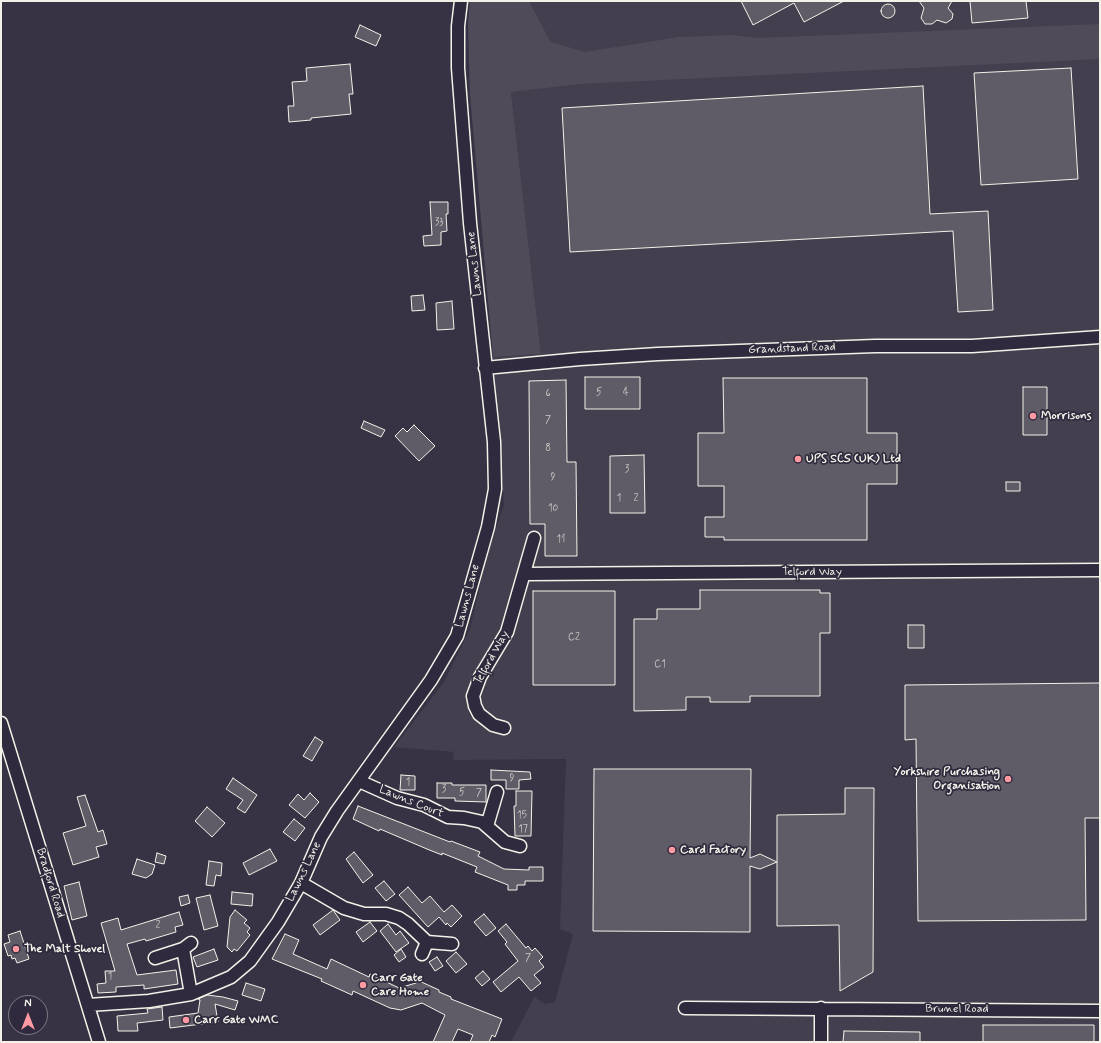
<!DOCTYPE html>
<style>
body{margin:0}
#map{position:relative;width:1101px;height:1043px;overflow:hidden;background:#373244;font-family:Mynerve,sans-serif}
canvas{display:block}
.frame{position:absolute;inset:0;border:2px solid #f4f1e8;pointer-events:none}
.north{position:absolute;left:8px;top:995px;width:40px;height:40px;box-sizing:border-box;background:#2f2a3d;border:1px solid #7e7a81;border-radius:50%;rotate:0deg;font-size:11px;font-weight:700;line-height:16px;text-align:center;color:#f4f1e8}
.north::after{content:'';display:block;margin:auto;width:14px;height:18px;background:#ff9aa2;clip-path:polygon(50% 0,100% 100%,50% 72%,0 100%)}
</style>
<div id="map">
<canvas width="1101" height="1043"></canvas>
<div class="frame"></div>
<div class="north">N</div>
</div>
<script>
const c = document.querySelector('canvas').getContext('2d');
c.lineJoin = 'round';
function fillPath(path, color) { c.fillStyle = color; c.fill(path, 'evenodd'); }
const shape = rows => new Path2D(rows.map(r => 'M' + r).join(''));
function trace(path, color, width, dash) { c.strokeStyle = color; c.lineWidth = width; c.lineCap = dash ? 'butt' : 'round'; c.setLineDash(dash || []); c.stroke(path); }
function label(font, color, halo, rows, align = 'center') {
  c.font = font + ' Mynerve,sans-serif'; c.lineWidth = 3.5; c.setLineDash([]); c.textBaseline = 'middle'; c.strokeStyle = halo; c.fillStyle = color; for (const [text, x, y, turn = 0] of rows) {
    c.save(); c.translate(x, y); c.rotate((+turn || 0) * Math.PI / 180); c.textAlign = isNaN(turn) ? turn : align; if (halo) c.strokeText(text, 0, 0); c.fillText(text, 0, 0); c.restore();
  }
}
const built = shape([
 [529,1,1100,1,1100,1042,511,1042,534,997,545,1004,555,1002,573,934,560,929,566,759,453,760,454,752,394,747,444,682,470,629,486,558,504,505,493,357,541,354,511,92,551,42]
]);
const green = shape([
 [470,1,529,1,551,42,585,52,679,37,732,35,759,38,1100,24,1100,59,580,84,511,92,541,354,493,357,470,95,468,25]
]);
const building = shape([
 [741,1,844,1,804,22,794,3,753,25,741,1],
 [919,1,952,1,948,8,953,14,952,19,946,23,937,20,932,24,925,24,921,18,924,8,919,1],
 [970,1,1026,1,1028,18,972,23,970,1],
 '881 11a7 7 0 1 1 14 0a7 7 0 1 1-14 0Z',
 [360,25,381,35,376,46,355,37,360,25],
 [350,64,353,94,349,94,351,114,311,118,311,120,289,122,288,106,294,106,292,82,307,81,306,68,350,64],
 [1071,68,1078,179,981,185,974,73,1071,68],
 [923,86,930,214,988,211,993,310,958,312,953,231,570,252,562,108,923,86],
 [430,202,448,202,448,214,446,214,447,231,441,232,441,245,424,246,423,236,432,235,430,202],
 [423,295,425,310,412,311,411,296,423,295],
 [452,301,454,329,437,330,436,303,452,301],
 [585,377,640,377,640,409,585,409,585,377],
 [723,378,867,378,867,433,897,433,897,484,867,484,867,540,724,540,724,537,705,537,705,517,724,517,724,486,698,486,698,433,724,433,723,378],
 [566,380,567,462,576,462,577,556,545,556,545,524,530,524,529,381,566,380],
 [1023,387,1047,387,1047,435,1023,435,1023,387],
 [364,421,385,430,381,437,361,428,364,421],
 [414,425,435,446,419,461,395,436,403,428,407,432,414,425],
 [644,455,645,513,610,513,610,456,644,455],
 [1006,482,1020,482,1020,491,1006,491,1006,482],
 [700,590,820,590,820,593,830,593,830,633,820,633,820,696,750,696,750,702,710,702,710,697,686,697,686,710,634,711,634,619,657,619,657,609,700,609,700,590],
 [533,591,615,591,615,685,533,685,533,591],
 [908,625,924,625,924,648,908,648,908,625],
 [1100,683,1100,818,1085,818,1086,920,918,921,916,739,905,740,905,685,1100,683],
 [315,737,323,742,312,761,303,756,315,737],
 [594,769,751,769,750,858,760,854,777,862,777,815,845,814,845,788,874,788,873,972,840,991,839,925,777,926,777,862,760,869,750,866,750,932,593,931,594,769],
 [491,770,530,772,531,779,519,780,519,789,506,789,506,780,491,780,491,770],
 [401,775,415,776,415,790,400,790,401,775],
 [233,778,257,795,245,813,237,808,243,800,226,789,233,778],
 [437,783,452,783,452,785,486,785,486,802,455,801,455,798,437,798,437,783],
 [516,791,532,791,531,836,515,836,514,806,516,806,516,791],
 [310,793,319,802,305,818,289,805,298,794,304,800,310,793],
 [85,795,98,832,103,830,107,844,96,847,99,857,73,865,63,833,86,826,77,797,85,795],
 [358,806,450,842,451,841,480,852,478,856,504,869,529,870,529,867,543,867,543,881,525,881,525,885,517,885,517,890,508,890,508,885,475,872,477,867,442,853,442,855,427,849,380,829,379,831,353,819,358,806],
 [207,807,225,823,212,837,195,821,207,807],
 [294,819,305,828,295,841,283,832,294,819],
 [270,849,277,861,249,875,243,863,270,849],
 [354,852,373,875,363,883,346,859,354,852],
 [157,853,166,856,164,864,155,862,157,853],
 [137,859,155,865,152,874,146,878,132,874,137,859],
 [209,861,222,863,221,876,216,875,214,886,206,885,209,861],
 [384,881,395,894,386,901,375,888,384,881],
 [79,882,87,916,72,920,64,886,79,882],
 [408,887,422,903,430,896,444,912,452,905,462,916,451,927,447,923,446,925,439,917,428,927,399,895,408,887],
 [232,892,253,894,252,906,231,904,232,892],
 [188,895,190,903,181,906,179,897,188,895],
 [210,895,218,926,204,930,196,898,210,895],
 [235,910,247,920,244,923,250,928,247,932,250,935,237,951,234,949,232,952,227,947,230,917,235,910],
 [333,910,340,920,320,935,313,925,333,910],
 [179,912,183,925,175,927,176,932,146,941,145,939,127,944,137,975,176,970,178,984,144,989,144,985,116,987,116,992,98,993,97,984,106,983,105,971,115,971,101,923,118,918,121,930,179,912],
 [484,914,496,928,486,936,474,922,484,914],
 [370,922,377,931,363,942,356,932,370,922],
 [388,924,396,935,400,931,409,943,396,952,380,931,388,924],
 [506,924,526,948,528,946,532,951,535,948,543,957,539,961,544,967,534,975,541,983,531,991,519,977,501,992,493,982,518,961,505,944,507,942,498,931,506,924],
 [20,931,29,959,17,963,15,958,12,959,11,955,8,956,4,944,10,942,8,935,20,931],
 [285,934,299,940,293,954,327,969,331,959,369,977,370,974,399,988,416,983,417,980,439,990,439,992,451,997,451,999,502,1019,495,1037,492,1035,489,1042,470,1042,473,1035,458,1029,452,1042,433,1042,445,1015,422,1003,401,1010,390,1008,353,991,352,995,321,981,322,979,272,959,285,934],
 [214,949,218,960,197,967,193,957,214,949],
 [401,949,406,957,399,962,394,955,401,949],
 [456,952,467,964,456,973,446,961,456,952],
 [437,957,443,966,435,971,429,962,437,957],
 [483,971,490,979,482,986,475,978,483,971],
 [246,983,265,989,261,1001,242,995,246,983],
 [207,995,223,997,238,1001,235,1010,215,1004,218,1022,170,1028,169,1017,198,1013,200,1000,198,999,207,995],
 [162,1007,163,1020,137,1023,138,1031,118,1031,117,1016,148,1013,147,1009,162,1007],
 [983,1025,1094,1025,1094,1042,983,1042,983,1025],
 [844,1031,920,1032,920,1042,843,1042,844,1031]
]);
const street = shape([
 [485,368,580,359,658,354,875,346,972,346,1100,337],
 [524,574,1100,570],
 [1,723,99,1042],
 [504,728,493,725,479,714,475,706,473,696,480,677,507,632,534,538],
 [359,781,397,798,424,805,448,817,464,818,482,822,505,842,520,846],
 [487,826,497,792],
 [301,883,344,908,364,914,386,914,399,918,408,924,427,942,452,944],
 [183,949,191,994],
 [422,954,427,942],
 [155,958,183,949,191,943],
 [88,1005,149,1001,191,994,231,977,250,961,278,922,301,883,321,837,337,811,431,680,457,636,488,527,495,489,494,442,470,223,458,68,458,26,461,1],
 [685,1008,1100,1011],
 [821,1008,821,1042]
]);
const markers = [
 [1033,416,4,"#ff9aa2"],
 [798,459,4,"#ff9aa2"],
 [1008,779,4,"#ff9aa2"],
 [672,850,4,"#ff9aa2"],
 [16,949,4,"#ff9aa2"],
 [363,985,4,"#ff9aa2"],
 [186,1020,4,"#ff9aa2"]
];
const numberNames = [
 ["33",439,223],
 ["5",599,393],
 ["4",626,393],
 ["6",548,394],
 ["7",548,421],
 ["8",548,449],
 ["3",627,470],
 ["9",553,478],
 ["1",619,499],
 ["2",636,499],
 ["10",553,509],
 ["11",561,540],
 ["C2",574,638],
 ["C1",660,665],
 ["9",512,779],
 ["1",408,783],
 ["3",444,790],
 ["5",462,793],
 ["7",479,794],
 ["15",522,816],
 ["17",523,830],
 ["2",158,926],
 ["7",528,959],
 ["1",110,977]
];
const streetNames = [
 ["Lawns Lane",475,264,-96],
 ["Grandstand Road",792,349,-2],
 ["Telford Way",812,572],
 ["Lawns Lane",468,596,-75],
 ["Telford Way",492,658,-61],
 ["Lawns Court",411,802,22],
 ["Lawns Lane",304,872,-64],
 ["Bradford Road",50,883,73],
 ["Brunel Road",957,1009]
];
const poiNames = [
 ["Morrisons",1041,416],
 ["UPS SCS (UK) Ltd",806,459],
 ["Yorkshire Purchasing",1000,772,"right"],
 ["Organisation",1000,786,"right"],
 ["Card Factory",680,850],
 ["The Malt Shovel",24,949],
 ["Carr Gate",371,978],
 ["Care Home",371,992],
 ["Carr Gate WMC",194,1020]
];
fillPath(built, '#433f4e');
fillPath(green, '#504b59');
fillPath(building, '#5f5c67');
trace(building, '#f4f1e8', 1);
trace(street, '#f4f1e8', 15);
trace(street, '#2f2a3d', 12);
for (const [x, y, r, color] of markers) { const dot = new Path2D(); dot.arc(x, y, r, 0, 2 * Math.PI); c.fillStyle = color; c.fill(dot); trace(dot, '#2f2a3d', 1.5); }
label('10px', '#cfccc8', null, numberNames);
label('12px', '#f4f1e8', '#2f2a3d', streetNames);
label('bold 12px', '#f4f1e8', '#2f2a3d', poiNames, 'left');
</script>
